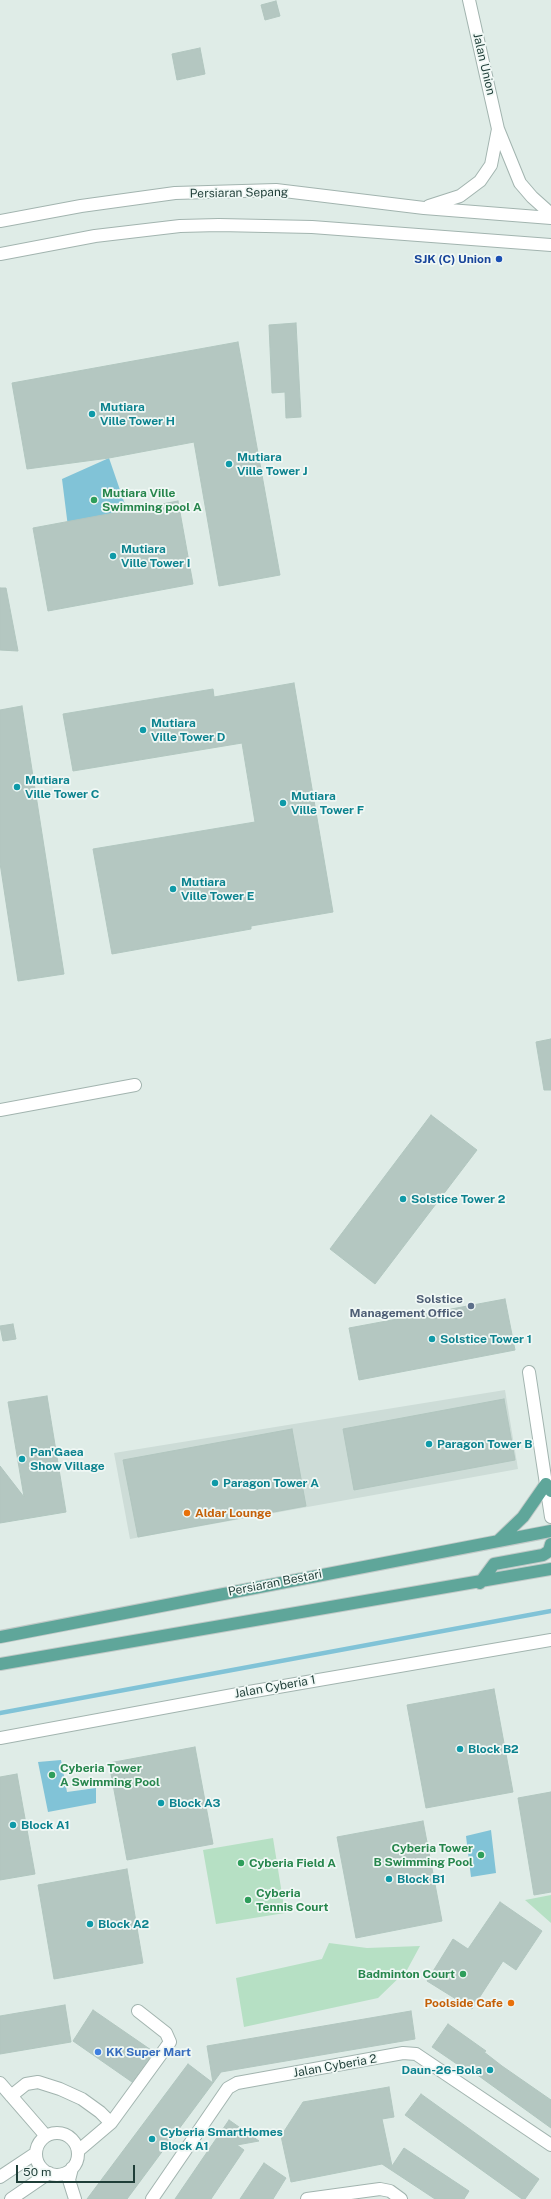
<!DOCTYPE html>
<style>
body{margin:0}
#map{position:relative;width:551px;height:2199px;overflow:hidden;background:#dfece7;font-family:"Public Sans",sans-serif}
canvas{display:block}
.scale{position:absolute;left:16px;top:2165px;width:119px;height:18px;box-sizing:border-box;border:2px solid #1f3e38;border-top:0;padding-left:5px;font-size:12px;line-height:14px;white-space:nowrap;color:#1f3e38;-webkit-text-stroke:3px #f0f8f5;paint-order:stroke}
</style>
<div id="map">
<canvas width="551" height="2199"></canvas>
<div class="scale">50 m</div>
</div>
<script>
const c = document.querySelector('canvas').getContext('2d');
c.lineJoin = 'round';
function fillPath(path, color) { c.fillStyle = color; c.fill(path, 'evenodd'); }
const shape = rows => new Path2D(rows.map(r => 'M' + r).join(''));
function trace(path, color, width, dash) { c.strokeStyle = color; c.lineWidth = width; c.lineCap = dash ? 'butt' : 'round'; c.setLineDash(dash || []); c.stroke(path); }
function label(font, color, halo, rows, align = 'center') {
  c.font = font + ' "Public Sans",sans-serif'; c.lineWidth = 3.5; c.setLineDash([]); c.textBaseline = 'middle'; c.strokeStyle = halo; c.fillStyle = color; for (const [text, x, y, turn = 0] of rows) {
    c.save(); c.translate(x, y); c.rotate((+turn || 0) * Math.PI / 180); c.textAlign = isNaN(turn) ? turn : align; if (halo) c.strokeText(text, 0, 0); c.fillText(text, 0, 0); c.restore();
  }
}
const built = shape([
 [505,1390,518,1469,130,1539,114,1453]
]);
const green = shape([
 [273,1838,285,1913,216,1924,203,1850],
 [551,1895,551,1923,525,1900],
 [329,1943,367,1948,420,1946,407,1970,378,1998,244,2027,236,1978,322,1959]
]);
const water = shape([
 [109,458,131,522,68,527,62,479],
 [61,1760,67,1792,96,1788,96,1803,48,1812,38,1762],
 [491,1830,496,1873,471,1877,466,1836]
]);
const stream = shape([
 [0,1713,551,1611]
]);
const building = shape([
 [276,1,280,16,265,20,261,5,276,1],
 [200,48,205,74,177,80,172,54,200,48],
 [296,323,301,417,286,418,285,392,272,393,269,325,296,323],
 [238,342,280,575,219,586,194,442,109,458,27,469,12,383,238,342],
 [178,501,193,584,48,611,33,528,178,501],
 [0,588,6,588,18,651,0,650,0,588],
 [294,683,333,912,251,926,251,929,112,954,93,849,255,822,242,743,73,771,63,714,213,689,214,697,294,683],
 [22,706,64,974,18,981,0,863,0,710,22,706],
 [551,1039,551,1090,544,1090,536,1042,551,1039],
 [431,1115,477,1150,375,1284,330,1249,431,1115],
 [505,1299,515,1350,359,1380,349,1328,505,1299],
 [13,1324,16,1339,3,1341,0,1326,13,1324],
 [47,1396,66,1512,0,1523,0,1466,24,1497,8,1402,47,1396],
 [504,1399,515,1460,354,1490,343,1429,504,1399],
 [292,1429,306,1506,138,1537,123,1460,292,1429],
 [494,1689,513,1792,426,1808,407,1705,494,1689],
 [195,1747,213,1844,127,1860,109,1763,195,1747],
 [17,1774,35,1874,0,1880,0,1777,17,1774],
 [551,1792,551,1892,534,1895,518,1798,551,1792],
 [423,1821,442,1921,356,1938,337,1837,423,1821],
 [127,1869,143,1963,54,1979,38,1885,127,1869],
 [500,1902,542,1931,516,1970,503,1961,472,2009,427,1981,453,1939,468,1949,500,1902],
 [65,2005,71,2042,0,2054,0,2016,65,2005],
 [93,2010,154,2052,132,2082,73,2041,93,2010],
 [411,2011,415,2039,221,2072,213,2083,207,2046,411,2011],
 [448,2024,486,2051,484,2052,502,2066,551,2100,551,2128,472,2071,470,2073,432,2047,448,2024],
 [188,2064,213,2083,127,2199,87,2199,188,2064],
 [389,2087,394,2117,382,2119,392,2166,404,2148,469,2191,464,2199,435,2199,382,2164,291,2182,281,2136,303,2102,389,2087],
 [421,2094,539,2179,525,2199,522,2199,405,2115,421,2094],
 [229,2120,259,2141,237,2145,244,2150,211,2199,175,2199,229,2120],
 [264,2163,286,2178,273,2199,240,2199,264,2163]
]);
const minor = shape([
 [469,0,498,129],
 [429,206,460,196,480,181,491,165,498,129,520,183,532,197,551,214],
 [0,221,81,206,175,193,276,190,424,208,551,218],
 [0,254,95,236,180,226,219,225,312,227,551,245],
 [0,1110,135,1085],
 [529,1372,551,1517],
 [0,1738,249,1692,551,1640],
 [0,2083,46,2136],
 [11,2096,26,2084,38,2082,60,2089,82,2099,100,2112,111,2123,78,2151],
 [111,2123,170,2042,166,2033,138,2011],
 '36 2154a21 21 0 1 1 42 0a21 21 0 1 1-42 0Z',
 [72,2168,69,2180,75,2199],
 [0,2177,36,2153],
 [11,2199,49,2173],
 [152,2199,228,2088,237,2083,403,2053,416,2054,551,2145],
 [307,2199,380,2189,390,2191,401,2199]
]);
const major = shape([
 [498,1541,523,1517,546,1484,551,1491],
 [480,1583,494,1564,543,1555,549,1551,551,1544],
 [0,1637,551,1531],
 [0,1664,551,1569]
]);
const markers = [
 [499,259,4,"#1a4fb4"],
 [92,414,4,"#0f9aa8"],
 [229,464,4,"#0f9aa8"],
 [94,500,4,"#2e9e5b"],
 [113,556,4,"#0f9aa8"],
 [143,730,4,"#0f9aa8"],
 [17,787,4,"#0f9aa8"],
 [283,803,4,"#0f9aa8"],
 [173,889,4,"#0f9aa8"],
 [403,1199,4,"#0f9aa8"],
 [471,1306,4,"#5c6f8a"],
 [432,1339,4,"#0f9aa8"],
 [429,1444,4,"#0f9aa8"],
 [22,1459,4,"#0f9aa8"],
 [215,1483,4,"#0f9aa8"],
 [187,1513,4,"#e8710a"],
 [460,1749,4,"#0f9aa8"],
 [52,1775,4,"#2e9e5b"],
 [161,1803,4,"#0f9aa8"],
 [13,1825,4,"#0f9aa8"],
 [481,1855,4,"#2e9e5b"],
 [241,1863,4,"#2e9e5b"],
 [389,1879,4,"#0f9aa8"],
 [248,1900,4,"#2e9e5b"],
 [90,1924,4,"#0f9aa8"],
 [463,1974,4,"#2e9e5b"],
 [511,2003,4,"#e8710a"],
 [98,2052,4,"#3f7fe0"],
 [490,2070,4,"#0f9aa8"],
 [152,2139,4,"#0f9aa8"]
];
const streetNames = [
 ["Jalan Union",484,64,77],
 ["Persiaran Sepang",239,193,-1],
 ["Persiaran Bestari",275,1583,-11],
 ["Jalan Cyberia 1",275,1687,-10],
 ["Jalan Cyberia 2",335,2066,-10]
];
const transitNames = [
 ["SJK (C) Union",491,259]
];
const cultureNames = [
 ["Mutiara",100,407],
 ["Ville Tower H",100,421],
 ["Mutiara",237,457],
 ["Ville Tower J",237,471],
 ["Mutiara",121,549],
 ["Ville Tower I",121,563],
 ["Mutiara",151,723],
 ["Ville Tower D",151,737],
 ["Mutiara",25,780],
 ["Ville Tower C",25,794],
 ["Mutiara",291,796],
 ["Ville Tower F",291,810],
 ["Mutiara",181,882],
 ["Ville Tower E",181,896],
 ["Solstice Tower 2",411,1199],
 ["Solstice Tower 1",440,1339],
 ["Paragon Tower B",437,1444],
 ["Pan'Gaea",30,1452],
 ["Show Village",30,1466],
 ["Paragon Tower A",223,1483],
 ["Block B2",468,1749],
 ["Block A3",169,1803],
 ["Block A1",21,1825],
 ["Block B1",397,1879],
 ["Block A2",98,1924],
 ["Daun-26-Bola",482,2070,"right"],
 ["Cyberia SmartHomes",160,2132],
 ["Block A1",160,2146]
];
const leisureNames = [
 ["Mutiara Ville",102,493],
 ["Swimming pool A",102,507],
 ["Cyberia Tower",60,1768],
 ["A Swimming Pool",60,1782],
 ["Cyberia Tower",473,1848,"right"],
 ["B Swimming Pool",473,1862,"right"],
 ["Cyberia Field A",249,1863],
 ["Cyberia",256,1893],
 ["Tennis Court",256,1907],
 ["Badminton Court",455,1974,"right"]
];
const serviceNames = [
 ["Solstice",463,1299],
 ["Management Office",463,1313]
];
const foodNames = [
 ["Aldar Lounge",195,1513],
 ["Poolside Cafe",503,2003,"right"]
];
const shopNames = [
 ["KK Super Mart",106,2052]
];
fillPath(built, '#cddcd7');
fillPath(green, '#b6e0c4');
fillPath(water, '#81c3d7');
trace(stream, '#81c3d7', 4.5);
fillPath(building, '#b4c7c1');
trace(building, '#b1c6bf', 1);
trace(minor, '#a2b4af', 14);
trace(major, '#c0c9c7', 14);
trace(minor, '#fff', 12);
trace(major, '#5fa69a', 12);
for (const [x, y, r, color] of markers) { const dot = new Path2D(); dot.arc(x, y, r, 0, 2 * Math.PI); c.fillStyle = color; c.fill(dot); trace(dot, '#f0f8f5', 1.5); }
label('12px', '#1f3e38', '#f0f8f5', streetNames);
label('bold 12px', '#164399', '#f0f8f5', transitNames, 'right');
label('bold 12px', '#0d838f', '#f0f8f5', cultureNames, 'left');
label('bold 12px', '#27864d', '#f0f8f5', leisureNames, 'left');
label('bold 12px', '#4e5e75', '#f0f8f5', serviceNames, 'right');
label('bold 12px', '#c56008', '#f0f8f5', foodNames, 'left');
label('bold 12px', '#366cbe', '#f0f8f5', shopNames, 'left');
</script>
